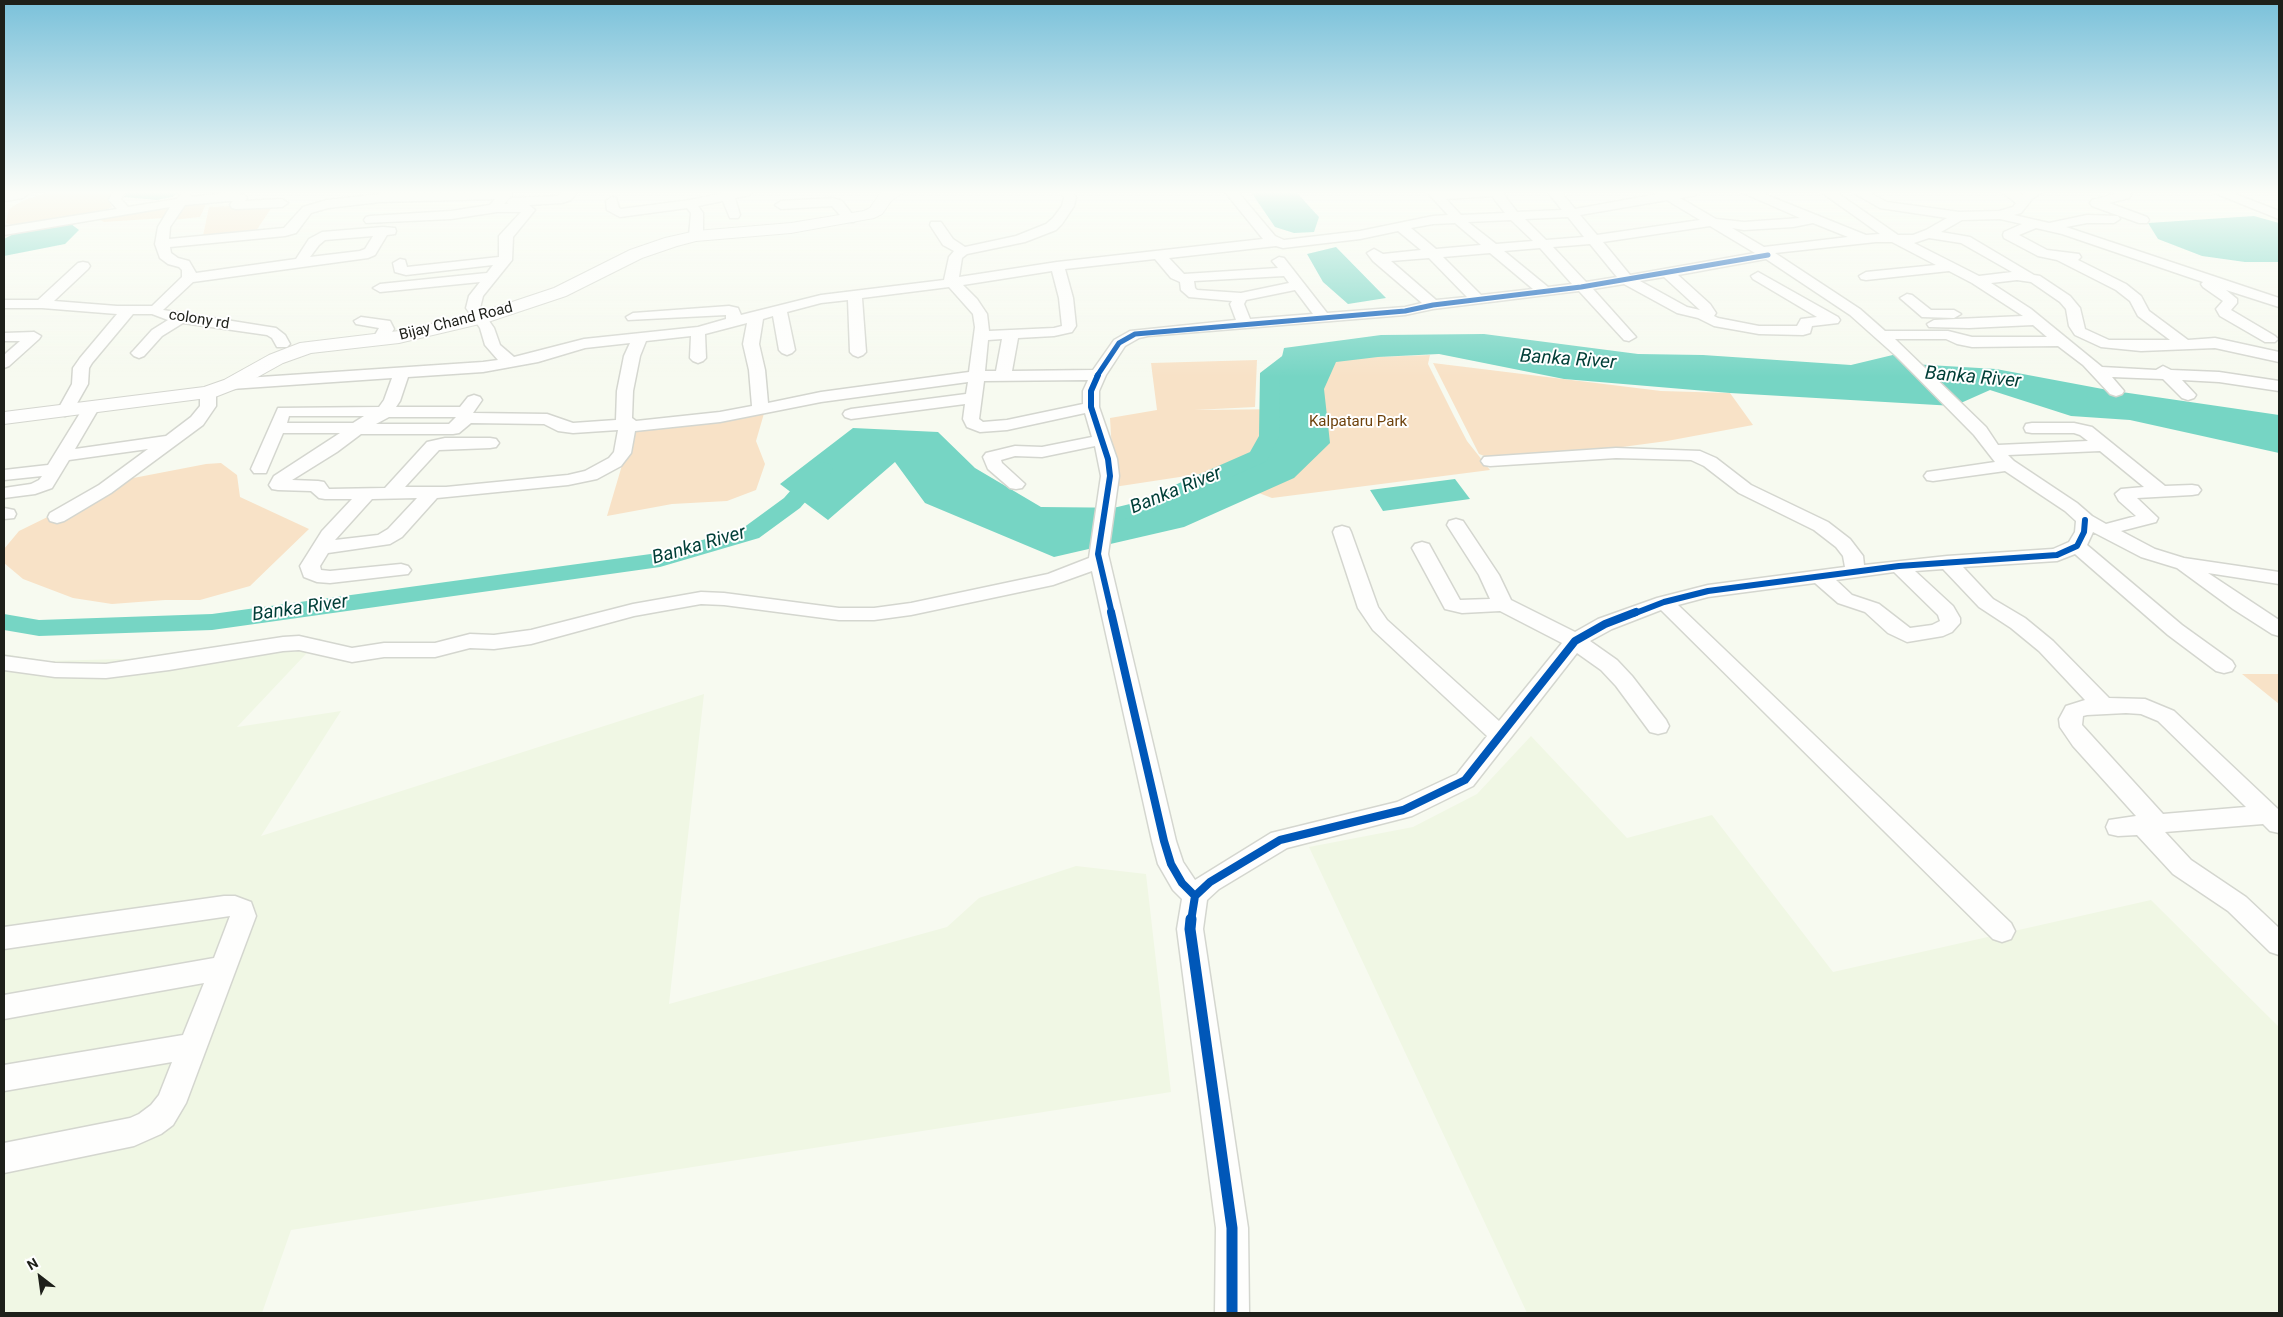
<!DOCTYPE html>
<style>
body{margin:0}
#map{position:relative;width:2283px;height:1317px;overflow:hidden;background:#f7faf0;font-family:Roboto,sans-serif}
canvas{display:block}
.frame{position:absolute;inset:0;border:5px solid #1e201a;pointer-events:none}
.north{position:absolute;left:15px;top:1252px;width:50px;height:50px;-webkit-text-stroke:4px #fff;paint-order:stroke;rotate:330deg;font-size:14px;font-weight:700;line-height:20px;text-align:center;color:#1e201a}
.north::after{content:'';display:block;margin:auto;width:18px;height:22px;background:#1e201a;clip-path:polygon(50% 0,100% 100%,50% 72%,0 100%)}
</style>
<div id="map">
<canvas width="2283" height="1317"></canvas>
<div class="frame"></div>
<div class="north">N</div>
</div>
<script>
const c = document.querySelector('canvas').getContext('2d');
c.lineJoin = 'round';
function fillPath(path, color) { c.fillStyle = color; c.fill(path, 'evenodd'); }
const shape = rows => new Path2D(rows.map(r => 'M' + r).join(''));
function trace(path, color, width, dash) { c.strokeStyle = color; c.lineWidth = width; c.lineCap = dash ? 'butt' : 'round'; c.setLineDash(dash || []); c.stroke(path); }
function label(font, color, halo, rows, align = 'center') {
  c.font = font + ' Roboto,sans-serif'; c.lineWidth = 4; c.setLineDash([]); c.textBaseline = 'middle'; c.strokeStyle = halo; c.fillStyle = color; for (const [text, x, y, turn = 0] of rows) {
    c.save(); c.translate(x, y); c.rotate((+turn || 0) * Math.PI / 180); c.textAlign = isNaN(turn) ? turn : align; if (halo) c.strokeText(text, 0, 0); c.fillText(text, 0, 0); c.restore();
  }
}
const built = shape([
 [321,638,237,727,341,711,261,836,704,694,669,1004,947,927,979,898,1076,866,1146,874,1171,1092,291,1230,262,1313,4,1313,4,654,48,661,232,656],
 [1531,736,1627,838,1712,815,1833,972,2151,900,2279,1027,2279,1311,2255,1313,1527,1313,1309,847,1413,827,1477,794]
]);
const green = shape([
 [48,192,115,192,108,199,112,207,101,212,16,227,6,223,9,209,22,201],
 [180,202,207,202,200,217,172,220],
 [274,204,252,237,202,240,209,207],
 [168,206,169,208,164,218,104,222,98,219],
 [1430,355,1428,364,1454,416,1467,441,1490,470,1272,498,1206,473,1114,487,1110,418,1157,410,1151,363,1257,360,1255,407,1194,410,1291,409,1319,363,1351,358],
 [1433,363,1661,391,1730,393,1753,425,1667,441,1503,463,1479,454],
 [765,410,756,441,765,464,756,490,727,501,672,504,607,516,633,428],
 [221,463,237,475,240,497,309,529,250,586,200,600,165,600,112,604,73,598,23,579,4,563,4,549,19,531,123,480,206,464],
 [2242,674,2279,674,2279,704]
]);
const water = shape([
 [127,192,181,192,172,197,157,200,124,197],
 [1251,192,1296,192,1319,217,1314,232,1294,233,1275,227],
 [2254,216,2279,223,2279,262,2245,262,2202,256,2158,239,2148,223],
 [71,224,79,230,65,244,4,256,4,239,17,232],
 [1336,247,1386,298,1348,304,1323,282,1307,254],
 [1484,334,1638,354,1703,355,1851,365,1901,353,1912,364,1996,369,2108,390,2279,415,2279,453,2130,420,2071,416,1990,390,1954,406,1730,393,1564,379,1439,354,1378,357,1336,362,1324,389,1330,443,1294,478,1184,527,1054,557,925,503,895,462,828,520,780,484,853,428,938,432,975,468,1041,507,1142,508,1259,456,1284,348,1381,335],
 [1455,479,1470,499,1383,511,1370,490]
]);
const river = shape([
 [1313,346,1320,348,1322,352,1320,356,1302,359,1280,375,1279,436,1267,461,1150,513,1109,523,1101,521,1098,516,1101,511,1134,503,1250,452,1259,436,1260,373,1290,350,1313,346],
 [822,462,830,464,833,469,830,474,800,508,759,538,660,567,212,630,39,636,4,630,4,614,39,620,212,614,658,553,743,528,784,498,814,464,822,462]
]);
const minor = shape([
 [30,192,23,198,4,201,4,193,30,192],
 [113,192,125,192,121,199,128,207,177,199,182,193,186,192,190,193,191,197,229,193,245,195,247,198,245,201,282,199,288,203,282,207,236,209,232,208,230,205,233,201,229,201,185,205,170,227,169,239,284,228,303,207,327,200,380,194,510,192,512,195,504,204,508,204,507,202,509,199,513,198,557,196,564,192,577,192,571,200,562,203,529,205,535,210,513,237,512,260,483,296,480,308,494,328,500,345,514,357,584,339,698,327,726,319,726,315,628,320,626,317,633,313,729,306,738,308,741,315,821,295,944,280,949,257,954,251,943,245,930,225,931,222,941,222,953,239,965,247,1016,236,1046,224,1053,218,1062,206,1064,198,1061,192,1073,192,1076,198,1074,206,1062,224,1056,230,1025,242,967,254,962,258,959,277,1057,262,1263,239,1225,192,1238,192,1275,236,1284,240,1360,231,1433,216,1448,215,1427,192,1502,192,1517,212,1562,210,1548,192,1561,192,1575,209,1658,194,1656,192,1698,192,1696,195,1680,198,1716,219,1744,222,1800,218,1741,192,1759,192,1866,235,1880,234,1821,192,1836,192,1898,235,1913,235,1926,230,1947,218,1880,208,1852,192,1868,192,1887,202,1959,212,1999,211,2013,207,2016,203,2002,192,2017,192,2022,195,2026,192,2042,192,2032,199,2021,213,2014,215,2049,223,2087,215,2118,216,2120,219,2114,223,2087,223,2066,227,2279,298,2279,307,2226,290,2237,299,2237,303,2231,310,2275,336,2278,339,2275,342,2265,342,2220,316,2216,309,2223,301,2203,287,2201,284,2203,282,2062,234,2036,228,2019,235,2047,250,2079,254,2081,257,2078,260,2126,284,2141,296,2149,311,2188,340,2215,338,2279,352,2279,362,2215,348,2141,351,2101,347,2075,335,2069,326,2066,309,2060,302,2031,282,2017,280,1991,283,2031,309,2102,367,2156,370,2163,366,2171,370,2219,372,2279,381,2279,391,2219,382,2182,380,2196,395,2194,398,2188,400,2182,398,2163,379,2112,377,2124,391,2122,394,2116,396,2110,394,2083,365,2058,346,1972,347,1957,344,1946,339,1895,339,1986,427,1998,445,2088,441,2080,435,2074,433,2032,433,2026,432,2024,428,2026,424,2032,423,2074,423,2092,427,2165,486,2192,485,2198,486,2201,490,2198,494,2192,495,2137,498,2158,518,2156,522,2121,531,2155,549,2184,558,2279,572,2279,584,2208,573,2279,620,2279,636,2272,634,2233,609,2177,568,2141,557,2093,532,2087,545,2182,625,2232,661,2235,666,2232,671,2224,673,2216,671,2168,635,2075,554,2057,561,1963,567,1993,599,2025,618,2053,641,2109,698,2145,699,2174,711,2279,810,2279,833,2270,831,2263,824,2165,832,2191,860,2246,897,2279,928,2279,955,2270,952,2228,911,2173,874,2137,835,2118,836,2109,834,2106,827,2109,820,2136,816,2073,746,2060,727,2059,719,2066,706,2085,700,2039,651,2011,628,1979,607,1943,569,1915,571,1953,606,1960,618,1960,623,1952,632,1943,636,1907,642,1888,633,1865,612,1838,603,1815,583,1708,597,1678,605,2011,923,2015,931,2011,939,2002,942,1993,939,1661,610,1612,629,1590,641,1617,660,1632,676,1666,720,1669,726,1666,732,1658,734,1650,732,1616,686,1601,670,1577,653,1473,786,1412,816,1287,848,1219,889,1207,900,1203,929,1248,1228,1249,1313,1215,1313,1216,1228,1177,929,1182,899,1173,890,1158,864,1152,841,1092,571,1053,585,911,615,874,620,839,620,724,605,701,604,634,616,531,644,494,649,470,648,435,657,384,657,352,662,299,650,283,651,169,670,106,678,55,677,4,670,4,656,55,663,106,664,283,637,299,636,352,648,384,643,435,643,470,634,494,635,531,630,633,604,701,592,724,593,839,608,874,608,911,603,1048,574,1089,558,1101,476,1095,446,1042,457,1015,456,1001,460,1002,463,1025,484,1022,488,1016,489,1010,488,988,469,983,457,986,453,1015,446,1042,447,1092,437,1085,413,1007,430,980,432,967,427,963,419,965,404,851,419,845,417,843,414,845,411,851,409,966,394,968,382,821,402,720,422,635,431,631,453,621,466,597,479,568,485,437,498,402,537,390,544,328,553,320,566,321,570,330,571,401,564,408,566,411,570,408,574,330,583,317,582,304,577,300,566,322,531,352,499,325,499,319,498,311,491,278,490,272,489,269,485,274,476,340,433,283,433,266,473,254,473,251,469,278,408,379,407,384,400,392,378,231,389,225,387,223,384,225,381,231,379,483,362,498,360,485,345,480,328,466,308,469,296,480,282,380,292,373,288,380,284,487,273,493,265,406,275,395,272,393,263,400,259,405,260,407,267,499,257,499,236,521,212,497,212,451,219,366,223,364,220,366,217,370,216,451,211,490,205,495,199,380,202,328,208,311,213,296,233,285,236,170,247,171,253,178,258,189,261,196,273,296,259,309,239,322,232,383,227,395,228,396,231,395,234,387,235,375,255,368,258,193,282,163,310,276,328,285,335,290,344,287,347,277,347,272,338,267,335,183,323,162,336,144,356,139,358,134,356,131,353,134,350,152,330,168,320,152,314,133,314,92,363,89,368,88,384,71,414,65,416,59,414,57,411,72,384,73,368,80,358,117,314,42,308,4,308,4,300,38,300,78,263,83,262,88,263,90,266,88,269,54,301,117,306,152,306,182,277,182,270,179,267,168,264,160,258,155,244,158,227,170,207,4,235,4,227,117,209,109,200,113,192],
 [1492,196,1505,213,1461,215,1446,199,1492,196],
 [1667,200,1700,220,1597,235,1580,215,1667,200],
 [1568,217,1584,237,1546,240,1525,219,1568,217],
 [2000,219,2022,224,2004,232,2003,235,2004,238,2038,256,2057,260,2116,290,2130,301,2138,316,2170,340,2109,340,2085,329,2080,308,2070,296,2040,276,2034,275,1970,237,1941,232,1962,220,2000,219],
 [1511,220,1533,241,1496,244,1468,222,1511,220],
 [1455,223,1481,245,1436,249,1411,228,1433,224,1455,223],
 [1813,223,1848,237,1764,247,1732,228,1744,230,1793,227,1813,223],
 [1710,226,1755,253,1630,275,1603,242,1710,226],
 [1398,231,1421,250,1383,254,1374,249,1367,253,1373,261,1422,303,1405,307,1327,313,1284,258,1279,257,1272,261,1278,268,1184,274,1169,258,1276,246,1283,248,1360,239,1398,231],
 [373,236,365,249,360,251,310,257,319,245,325,240,373,236],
 [1929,238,1961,243,2012,272,1979,276,1914,243,1929,238],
 [1876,242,1892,242,1936,265,1866,272,1859,276,1861,279,1866,280,1949,271,1972,283,2023,316,1934,320,1927,324,1929,327,1969,328,2033,325,2047,337,1972,337,1948,331,1885,331,1860,309,1775,253,1876,242],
 [1590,244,1617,277,1586,282,1553,247,1590,244],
 [1540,248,1572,284,1548,287,1504,251,1540,248],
 [1490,253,1533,289,1481,295,1443,257,1490,253],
 [1429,258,1467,297,1436,300,1391,261,1429,258],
 [1155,259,1171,278,1180,282,1181,290,1189,297,1232,301,1230,304,1236,320,1130,331,1114,340,1093,370,1012,371,1018,338,1054,336,1072,332,1076,326,1073,298,1065,269,1155,259],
 [1766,259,1850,315,1896,356,1974,435,1995,462,1927,472,1924,476,1927,480,1933,481,2005,471,2065,511,2076,521,2075,532,2069,542,2053,549,1947,556,1864,565,1863,556,1850,539,1828,522,1751,485,1716,458,1700,451,1616,448,1484,457,1481,461,1484,465,1490,466,1616,458,1691,460,1704,466,1739,493,1814,530,1836,547,1843,556,1845,567,1708,585,1657,598,1598,619,1575,632,1511,600,1499,575,1463,521,1456,519,1449,521,1447,525,1479,575,1490,599,1460,600,1429,544,1422,542,1415,544,1412,548,1445,609,1462,613,1500,611,1562,643,1499,721,1387,620,1378,607,1351,532,1349,528,1342,526,1335,528,1333,532,1358,608,1373,630,1487,736,1457,774,1397,802,1271,833,1195,880,1183,862,1176,841,1108,554,1119,476,1117,459,1099,407,1099,391,1106,375,1125,346,1139,338,1148,336,1405,315,1433,309,1579,291,1624,340,1629,341,1636,337,1593,289,1624,284,1677,313,1698,318,1714,326,1759,334,1803,335,1810,333,1812,326,1838,323,1840,320,1838,317,1758,272,1751,276,1753,279,1817,317,1801,319,1797,326,1759,326,1718,318,1714,316,1716,313,1710,304,1678,275,1766,259],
 [1052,271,1059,298,1062,326,1054,328,989,331,987,314,977,299,963,285,1052,271],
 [1284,276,1289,283,1241,293,1197,290,1195,288,1194,281,1284,276],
 [1664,277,1700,310,1687,307,1640,281,1664,277],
 [949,287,973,314,975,327,969,372,821,392,768,403,765,370,759,344,763,319,773,316,779,350,782,353,787,355,792,353,795,350,787,312,821,303,848,300,850,352,853,355,858,357,863,355,866,352,862,298,949,287],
 [1295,290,1313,314,1250,319,1244,304,1246,300,1295,290],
 [747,323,743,344,749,370,752,406,720,412,636,421,632,418,633,391,640,356,646,341,691,336,690,358,693,361,698,363,703,361,706,358,705,334,747,323],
 [1002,339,996,371,985,371,988,340,1002,339],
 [630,343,624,356,617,391,616,420,573,423,547,414,473,413,482,400,480,397,474,395,468,397,460,407,396,407,400,401,408,377,483,372,538,362,585,348,630,343],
 [1088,380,1083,391,1083,404,1007,420,983,422,979,419,984,381,1088,380],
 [289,416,364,416,353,423,287,423,289,416],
 [389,417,456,417,449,424,376,424,389,417],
 [471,423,544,424,558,431,573,433,618,430,614,452,609,458,585,471,568,475,446,487,405,487,439,450,490,448,496,447,499,443,496,439,490,438,445,438,427,442,385,488,329,489,324,482,318,481,292,480,337,452,361,434,453,434,459,433,471,423],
 [2100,451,2144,487,2121,489,2115,494,2119,501,2136,516,2106,524,2092,516,2077,503,2014,461,2008,455,2100,451],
 [417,498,388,529,378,535,335,540,372,499,417,498],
 [1894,572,1938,615,1940,621,1932,625,1910,628,1879,604,1852,595,1836,580,1894,572],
 [2126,713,2141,714,2158,721,2246,807,2163,814,2082,725,2083,716,2087,715,2126,713],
 [728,192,752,192,750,195,735,198,740,215,738,218,730,218,723,201,698,206,703,213,703,236,696,240,689,236,691,213,687,208,620,217,607,210,606,201,612,197,616,198,619,208,621,209,690,200,728,192],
 [2114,192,2129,192,2131,195,2129,198,2109,203,2147,217,2149,220,2147,223,2139,223,2092,206,2090,203,2092,200,2115,194,2114,192],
 [2212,192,2230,192,2279,211,2279,219,2212,192],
 [833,198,842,201,856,219,854,222,846,222,832,206,781,209,775,205,781,201,833,198],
 [1907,294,1912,295,1931,310,1954,310,1961,314,1954,318,1922,317,1900,298,1907,294],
 [361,317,390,321,394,329,385,343,375,343,372,340,379,328,356,324,354,321,361,317],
 [34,332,41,336,39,339,9,366,4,368,4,355,20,341,4,341,4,333,34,332],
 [208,388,214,390,216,393,216,406,203,425,111,493,64,521,57,523,50,521,48,517,50,513,99,485,148,449,69,460,52,488,35,494,4,498,4,488,31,484,39,480,42,476,4,480,4,470,48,465,85,405,91,403,97,405,99,408,75,449,166,436,191,417,200,406,200,393,202,390,208,388],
 [4,508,14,510,16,514,14,518,4,519,4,508],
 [224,896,235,896,251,902,256,916,186,1103,173,1125,161,1134,134,1146,4,1173,4,1143,130,1118,139,1114,151,1105,159,1095,172,1062,4,1091,4,1065,183,1035,204,983,4,1019,4,995,214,958,230,916,4,949,4,927,224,896]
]);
const major = shape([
 [884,192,904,192,891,201,882,214,874,218,791,233,696,241,677,246,642,258,566,296,488,322,399,343,311,353,283,363,238,388,215,397,4,424,4,412,204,387,224,380,269,355,300,343,399,331,476,314,554,288,630,250,665,238,696,231,791,223,864,211,870,208,879,195,884,192]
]);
const cyclewayFar3 = shape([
 [1097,376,1119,343,1135,334,1405,311,1433,305,1581,287,1768,255]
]);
const cyclewayFar2 = shape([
 [1098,375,1091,391,1091,407,1108,459,1110,476,1098,554,1112,614],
 [1633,614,1664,602,1708,591,1899,566,2057,555,2077,546,2084,532,2085,520]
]);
const cyclewayFar1 = shape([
 [1111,612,1164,841,1171,864,1182,883,1195,896],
 [1191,921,1195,896,1210,882,1280,840,1403,810,1465,780,1575,641,1605,624,1636,612]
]);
const cycleway = shape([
 [1191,919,1190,929,1232,1228,1232,1313]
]);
const farStreetnames = [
 ["colony rd",199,320,9],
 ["Bijay Chand Road",456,322,-14]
];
const farParknames = [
 ["Kalpataru Park",1358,422]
];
const waterNames = [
 ["Banka River",1568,360,4],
 ["Banka River",1973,378,5],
 ["Banka River",1176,491,-22],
 ["Banka River",699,546,-16],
 ["Banka River",300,609,-8]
];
fillPath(built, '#f0f7e4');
fillPath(green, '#f8e2c7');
fillPath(water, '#76d5c4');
fillPath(river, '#76d5c4');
trace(minor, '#d4d6cf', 3);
trace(major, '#d4d6cf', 2);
fillPath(minor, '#fefefd');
fillPath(major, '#fefefd');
trace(cyclewayFar3, '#0057b8', 5);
trace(cyclewayFar2, '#0057b8', 6);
trace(cyclewayFar1, '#0057b8', 8);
trace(cycleway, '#0057b8', 11);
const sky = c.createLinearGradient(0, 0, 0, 377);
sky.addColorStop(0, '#7ac1da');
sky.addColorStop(0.51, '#fbfdf8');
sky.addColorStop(1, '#fbfdf800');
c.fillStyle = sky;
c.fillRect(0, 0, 2283, 377);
label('15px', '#1e201a', '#fff', farStreetnames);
label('15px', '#6e420c', '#fff', farParknames);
label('italic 19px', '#003e37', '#fff', waterNames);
</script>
